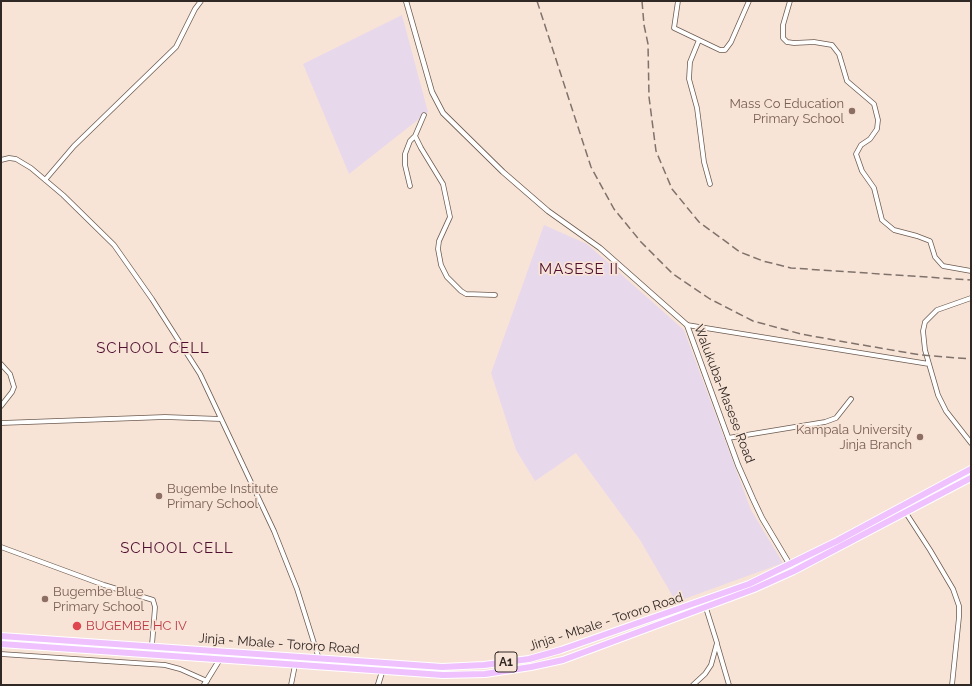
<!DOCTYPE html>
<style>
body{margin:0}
#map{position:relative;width:972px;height:686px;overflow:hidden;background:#f8e4d7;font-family:Raleway,sans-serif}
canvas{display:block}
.frame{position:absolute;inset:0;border:2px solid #302824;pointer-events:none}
</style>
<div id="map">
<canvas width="972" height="686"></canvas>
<div class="frame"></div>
</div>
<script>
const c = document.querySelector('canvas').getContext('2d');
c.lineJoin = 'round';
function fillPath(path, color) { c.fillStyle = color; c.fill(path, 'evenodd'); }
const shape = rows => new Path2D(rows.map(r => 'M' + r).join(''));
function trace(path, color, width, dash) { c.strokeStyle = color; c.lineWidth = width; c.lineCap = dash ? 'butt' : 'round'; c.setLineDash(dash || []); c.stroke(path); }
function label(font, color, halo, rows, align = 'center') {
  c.font = font + ' Raleway,sans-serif'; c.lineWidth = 3.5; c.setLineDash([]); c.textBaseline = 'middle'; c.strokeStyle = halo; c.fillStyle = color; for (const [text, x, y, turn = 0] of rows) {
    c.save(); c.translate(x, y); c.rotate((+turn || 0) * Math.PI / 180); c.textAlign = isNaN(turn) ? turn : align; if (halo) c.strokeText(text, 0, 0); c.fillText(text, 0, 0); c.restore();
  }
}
const industrial = shape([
 [402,15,428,112,349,174,303,64],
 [544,225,587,244,684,330,751,510,783,563,676,602,640,540,576,453,535,481,516,450,491,373]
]);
const minor = shape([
 [678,1,674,28,720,50,725,50,731,42,749,1],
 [790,1,783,25,783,38,787,42,794,43,814,42,832,45,839,54,847,81,874,104,878,120,877,129,870,139,861,145,856,154,862,171,874,188,882,220,894,230,917,236,930,241,935,257,943,266,971,271],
 [699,40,690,62,689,79,697,108,704,162,710,184],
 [424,115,415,136,421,148,443,184,450,217,439,241,438,249,441,265,447,277,461,291,466,294,495,295],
 [1,160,9,158,16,159,31,168,63,195,114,245,152,299,200,374,274,531,297,589,319,659],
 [45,180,74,146,176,47,195,9,201,1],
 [410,186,405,165,405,154,410,141,415,136],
 [971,298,937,310,925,322,923,331,925,350,938,395,946,411,971,443],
 [687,325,929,364],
 [1,364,10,374,14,387,12,392,1,406],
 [1,423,165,417,221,419],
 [728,438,825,422,836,418,851,399],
 [906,513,930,550,953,589,959,606,959,617,952,685],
 [1,547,104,585,153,600,155,607,152,645],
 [717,644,729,685],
 [1,654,165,665,180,669,207,681],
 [291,685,295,665],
 [693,685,705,674,711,665,717,643,706,608]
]);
const tertiary = shape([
 [406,1,432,92,443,113,503,172,548,211,600,248,687,325,738,465,753,499,762,518,790,565],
 [204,685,220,659],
 [378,685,382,672]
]);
const trunk = shape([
 [1,636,442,667,484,665,529,659,561,650,749,584,837,541,971,469],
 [1,644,443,675,485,674,531,667,563,660,754,589,794,571,971,478]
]);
const rail = shape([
 [537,1,591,167,614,209,641,242,673,274,710,299,753,321,801,334,845,342,921,355,971,359],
 [642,1,644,25,648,44,649,97,656,151,672,189,699,222,740,252,763,261,791,268,971,280]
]);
const markers = [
 [852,111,4,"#8d6e63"],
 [920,437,4,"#8d6e63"],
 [159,496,4,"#8d6e63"],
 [45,599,4,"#8d6e63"],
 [77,626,5,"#e0444e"]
];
const shields = [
 [506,662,22]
];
const shieldNames = [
 ["A1",506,662]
];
const educationNames = [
 ["Mass Co Education",844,104],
 ["Primary School",844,119],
 ["Kampala University",912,430],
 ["Jinja Branch",912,445],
 ["Bugembe Institute",167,489,"left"],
 ["Primary School",167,504,"left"],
 ["Bugembe Blue",53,592,"left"],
 ["Primary School",53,607,"left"]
];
const streetNames = [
 ["Walukuba-Masese Road",724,394,69],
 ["Jinja - Mbale - Tororo Road",606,622,-18],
 ["Jinja - Mbale - Tororo Road",279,644,4]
];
const healthNames = [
 ["BUGEMBE HC IV",86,626]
];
const quarterNames = [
 ["MASESE II",579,269],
 ["SCHOOL CELL",153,348],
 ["SCHOOL CELL",177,548]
];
fillPath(industrial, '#e8d8eb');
trace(minor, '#6c5b50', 5.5);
trace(tertiary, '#6c5b50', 6);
trace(trunk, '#fff', 8);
trace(minor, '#fff', 4);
trace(tertiary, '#fff', 4.5);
trace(trunk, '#efc2ff', 6);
trace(rail, '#7f726b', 1.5, [8, 4]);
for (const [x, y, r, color] of markers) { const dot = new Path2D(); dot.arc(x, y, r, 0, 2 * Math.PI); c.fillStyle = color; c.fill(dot); trace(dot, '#f8e4d7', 1.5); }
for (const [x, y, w] of shields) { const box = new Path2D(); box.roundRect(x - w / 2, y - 10, w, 20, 3); c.fillStyle = '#f8e4d7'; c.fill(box); trace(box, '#302824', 1); }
label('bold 12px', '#302824', null, shieldNames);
label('13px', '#785e54', '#f8e4d7', educationNames, 'right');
label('13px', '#302824', '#f8e4d7', streetNames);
label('13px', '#be3a42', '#f8e4d7', healthNames, 'left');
c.letterSpacing = '1px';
label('15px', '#4f0f31', '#f8e4d7', quarterNames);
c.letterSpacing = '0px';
</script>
